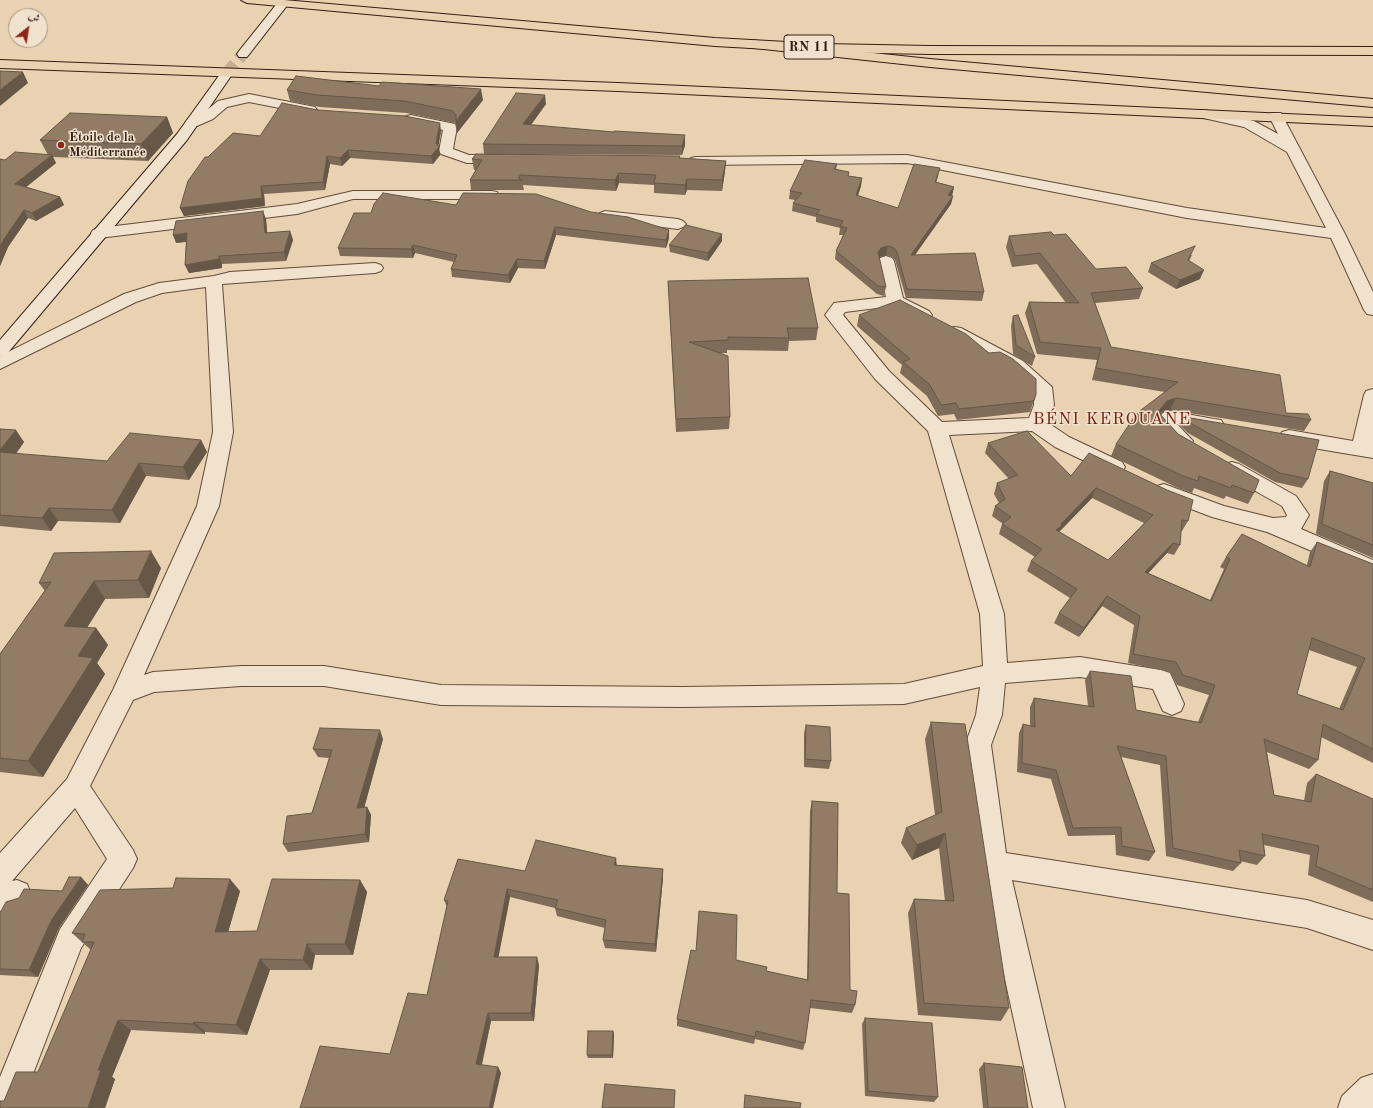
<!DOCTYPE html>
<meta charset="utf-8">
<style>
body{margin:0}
#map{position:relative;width:1373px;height:1108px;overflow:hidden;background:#e8d2b1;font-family:"Old Standard TT",Amiri,serif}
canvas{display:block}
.north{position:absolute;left:8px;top:8px;width:40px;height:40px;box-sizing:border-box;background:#f0e2cc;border:1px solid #a59482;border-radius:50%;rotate:30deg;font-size:11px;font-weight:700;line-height:16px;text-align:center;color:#351e14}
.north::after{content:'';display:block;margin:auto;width:14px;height:18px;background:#8f2418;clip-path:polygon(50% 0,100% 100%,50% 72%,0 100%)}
</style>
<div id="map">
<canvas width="1373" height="1108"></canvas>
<div class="north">ش</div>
</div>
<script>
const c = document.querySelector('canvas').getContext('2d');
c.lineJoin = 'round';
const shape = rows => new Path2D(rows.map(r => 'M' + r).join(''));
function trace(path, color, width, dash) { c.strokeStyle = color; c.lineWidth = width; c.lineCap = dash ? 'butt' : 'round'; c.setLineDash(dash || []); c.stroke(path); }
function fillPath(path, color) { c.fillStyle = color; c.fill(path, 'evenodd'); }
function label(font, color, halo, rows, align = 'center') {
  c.font = font + ' "Old Standard TT",serif'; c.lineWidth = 3; c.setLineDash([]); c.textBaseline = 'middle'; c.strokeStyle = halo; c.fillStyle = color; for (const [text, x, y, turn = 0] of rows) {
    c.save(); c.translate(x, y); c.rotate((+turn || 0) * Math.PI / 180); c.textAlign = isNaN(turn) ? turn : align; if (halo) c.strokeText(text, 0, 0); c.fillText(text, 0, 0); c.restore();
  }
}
const secondaryTunnel = shape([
 [227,73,243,54]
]);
const street = shape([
 [249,94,310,106,315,107,317,110,315,113,310,114,249,102,227,107,213,119,197,126,187,126,185,123,187,120,203,113,218,101,249,94],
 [1204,110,1254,121,1278,134,1269,116,1271,113,1281,113,1345,234,1373,292,1373,315,1367,314,1364,310,1331,238,1187,218,907,163,696,165,691,164,689,161,691,158,696,157,907,155,1187,208,1326,228,1287,152,1244,127,1199,117,1197,114,1199,111,1204,110],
 [411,115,455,124,457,127,453,149,469,155,502,155,507,156,509,159,507,162,502,163,467,163,441,154,439,151,443,130,406,122,404,119,406,116,411,115],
 [353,191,492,191,497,192,499,195,497,198,492,199,353,199,297,214,99,238,93,236,91,233,93,230,99,228,297,204,353,191],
 [605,211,678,219,683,221,686,224,683,227,678,229,600,219,597,216,600,213,605,211],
 [886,256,892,258,894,261,903,298,929,311,932,315,929,319,923,320,917,319,893,306,845,312,843,315,889,371,942,422,1029,418,1034,405,1034,389,1011,369,949,336,946,332,949,328,955,327,961,328,1023,361,1052,387,1054,405,1047,422,1069,437,1122,462,1125,467,1122,472,1115,474,1108,472,1055,447,1032,431,949,435,1004,614,1007,663,1080,657,1161,670,1170,673,1184,704,1181,711,1172,715,1163,711,1153,689,1080,677,1005,683,1002,715,991,745,1006,853,1307,900,1373,920,1373,950,1307,928,1012,880,1065,1108,1033,1108,980,864,965,745,976,715,980,687,904,704,682,707,441,705,324,686,241,686,154,692,133,700,90,786,133,850,137,859,133,868,81,948,20,1108,0,1108,0,1077,60,929,107,859,75,808,12,881,17,880,27,884,31,894,27,904,0,911,0,853,67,779,113,690,197,506,213,432,206,287,162,293,136,302,0,369,0,356,124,294,159,283,214,276,230,272,375,263,381,265,383,268,381,271,375,273,222,284,233,432,219,506,144,675,153,672,241,666,324,666,441,685,682,687,904,684,983,666,980,614,928,431,875,379,825,315,834,303,886,297,878,261,880,258,886,256],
 [1373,389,1373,458,1289,444,1282,442,1279,437,1282,432,1289,430,1353,441,1364,395,1366,391,1373,389],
 [1170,411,1214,419,1221,420,1224,425,1221,430,1214,431,1177,424,1193,441,1190,446,1183,448,1176,446,1154,424,1163,413,1170,411],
 [1232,462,1239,464,1296,496,1309,515,1301,529,1373,560,1373,577,1267,532,1212,517,1157,496,1154,491,1157,486,1164,484,1224,506,1273,518,1286,517,1287,515,1282,506,1225,474,1222,469,1225,464,1232,462],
 [1373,1074,1373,1108,1338,1108,1342,1096,1361,1078,1373,1074]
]);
const secondary = shape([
 [279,1,284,0,289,3,247,57,239,57,237,54,239,51,279,1],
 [227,69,233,73,187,140,6,355,0,356,0,340,177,134,223,70,227,69]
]);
const primary = shape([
 [241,0,284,0,715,38,823,44,931,46,1373,47,1373,55,931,54,823,52,715,46,247,3,241,0]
]);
const highway = shape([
 [749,40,930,59,1373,99,1373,107,930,67,745,47,743,44,749,40],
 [0,60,618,83,1373,118,1373,126,618,91,0,68,0,60]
]);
const wall = shape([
 [287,90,483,100,457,133,455,123,407,113,320,107,290,101],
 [546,104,531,125,685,145,682,155,484,154,483,144],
 [318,110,441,131,438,147,440,155,433,164,350,158,342,166,330,164,325,190,264,194,265,206,184,216,180,208,208,157,260,136],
 [167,117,173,133,148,161,53,157,56,163,26,187,60,197,64,205,36,221,28,218,8,247,0,266,0,159,5,160,48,155,40,140],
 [680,156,680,158,726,161,725,171,722,191,687,190,685,195,654,193,654,185,619,183,616,191,523,185,524,190,471,190,470,180,476,170,474,170,472,159],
 [837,164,836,170,849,176,862,178,861,186,858,196,898,208,938,176,936,182,954,187,952,196,953,196,951,204,915,255,984,292,982,301,906,298,895,260,892,257,886,255,879,257,886,287,884,296,877,294,835,259,836,251,843,235,839,235,840,228,816,222,816,217,792,211,793,203,795,200,789,199,790,191],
 [456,205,591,212,669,230,669,238,666,248,556,235,545,269,518,268,510,283,452,277,451,269,454,262,415,253,413,258,340,256,338,248,371,213],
 [266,219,267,233,290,231,293,240,286,261,222,264,222,268,189,273,185,265,186,242,176,243],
 [722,234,722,241,708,261,670,252,669,245],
 [1054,235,1096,269,1143,288,1139,299,1095,303,1111,347,1286,413,1311,420,1304,431,1170,410,1162,412,1160,414,1178,434,1254,493,1248,504,1226,496,1224,499,1194,488,1192,493,1178,488,1111,456,1116,444,1165,392,1092,380,1097,360,1037,354,1025,313,1029,302,1066,303,1037,264,1012,267,1006,247,1009,236],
 [1192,255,1189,261,1200,279,1176,289,1148,272,1151,263],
 [668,281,818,328,816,340,789,341,788,351,727,350,727,353,720,353,730,417,729,429,676,432],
 [859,315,1036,394,1030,412,957,420,954,414,938,416,927,396,900,373,902,365,857,326],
 [1013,316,1035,357,1032,366,1013,354,1011,326],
 [1185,417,1308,479,1302,488,1275,482,1188,433,1181,426],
 [0,429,24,442,16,454,107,461,201,440,207,452,189,480,146,476,120,523,58,521,51,531,0,526],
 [988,443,1188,521,1182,531,1181,531,1180,545,1174,555,1167,553,1148,573,1210,600,1224,569,1220,567,1226,557,1307,565,1310,552,1317,542,1373,564,1373,763,1321,737,1318,760,1309,769,1267,752,1274,795,1304,801,1307,783,1316,774,1373,799,1373,902,1308,875,1310,855,1264,845,1265,856,1257,865,1240,861,1241,863,1233,871,1166,856,1160,765,1121,757,1155,852,1149,861,1116,855,1115,835,1068,836,1051,779,1017,772,1019,733,1023,724,1030,726,1030,707,1034,698,1088,706,1085,680,1090,671,1136,710,1198,722,1209,695,1177,685,1170,672,1128,663,1134,625,1102,606,1079,637,1054,623,1059,613,1070,598,1027,571,1031,561,1035,557,999,534,1002,524,1003,524,992,516,995,506,999,503,994,494,997,483,1009,479,985,453],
 [1092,498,1144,523,1108,560,1059,532],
 [1309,650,1357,667,1339,709,1297,694],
 [1330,471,1373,483,1373,558,1316,534,1324,481],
 [161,568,149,598,105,599,87,628,96,628,108,645,97,663,105,674,43,777,0,772,0,654,45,591,39,583],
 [931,722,1009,1008,1001,1021,918,1015,908,913,914,899,945,901,939,848,912,860,901,843,906,828,935,815,925,739],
 [806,725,831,761,829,769,804,767,804,733],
 [383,739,364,807,367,807,371,815,369,842,288,852,283,844,312,813,329,758,318,757,313,749],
 [812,801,837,893,850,990,855,1005,852,1013,810,1008,805,1043,803,1050,755,1039,754,1044,677,1026,677,1019,736,960,766,971,807,980,810,811],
 [617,865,663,869,663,878,656,952,605,948,603,940,605,928,557,916,555,908,510,897,498,957,539,965,534,1021,491,1021,482,1065,498,1067,501,1073,390,1054,427,995,447,907,444,900,525,871],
 [81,877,88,885,59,928,38,977,0,975,0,913,62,891],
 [360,880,367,892,353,955,315,955,312,970,270,970,247,1035,205,1032,205,1034,131,1030,112,1077,115,1079,105,1108,0,1108,4,1101,38,1072,91,950,72,933,240,891,228,932,257,931],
 [865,1018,938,1097,934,1102,865,1096,862,1024],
 [613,1031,614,1034,613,1058,588,1058,587,1055],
 [984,1063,1028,1108,983,1108,979,1069]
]);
const shadedWall = shape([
 [23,72,28,83,0,106,0,90],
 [481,89,483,100,457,133,456,121],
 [545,95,546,104,524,134,523,124],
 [167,117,173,133,148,161,141,144],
 [440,123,441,131,438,148,439,147,440,155,433,164,431,156,436,143],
 [685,135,685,145,682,155,682,146],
 [348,150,350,158,342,166,340,158],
 [52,155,56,163,20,192,15,184],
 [327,156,330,164,325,190,323,182],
 [726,161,725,171,722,191,722,180],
 [940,168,938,176,934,190,935,182],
 [619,173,619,183,616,191,615,180],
 [862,178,861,186,855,203,856,195],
 [687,179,687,190,685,195,685,185],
 [261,186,264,194,265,206,184,216,180,208],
 [954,187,952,195,946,203,948,195],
 [953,196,951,204,909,263,911,255],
 [60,197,64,205,36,221,32,213],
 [24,210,28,218,8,247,0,266,0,247,4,239],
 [263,211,266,219,268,241,265,233],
 [555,227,556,235,545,269,544,261],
 [669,230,669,238,666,248,666,240],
 [290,231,293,240,286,261,284,252],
 [187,233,190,241,176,243,173,235],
 [722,234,722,241,708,261,708,253],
 [413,245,415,253,413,258,411,249],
 [888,246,886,255,880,257,877,260,878,252,881,248],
 [219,256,222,264,222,268,189,273,185,265],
 [517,259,518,268,510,283,508,275],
 [1204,270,1200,279,1176,289,1180,280],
 [1176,398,1170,410,1162,412,1153,423,1158,412,1167,401],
 [16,430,24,442,7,465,0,454,0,450],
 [201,440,207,452,189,480,183,467],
 [139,463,146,476,120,523,112,510],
 [1096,488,1092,498,1059,532,1058,535,1056,530,1061,524],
 [49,508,58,521,51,531,42,518],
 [1173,543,1167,553,1140,582,1145,572],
 [151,551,161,568,149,598,138,580],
 [94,581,105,599,77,643,64,626],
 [1107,596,1102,606,1079,637,1084,628],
 [96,628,108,645,97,663,105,674,43,777,28,761,78,656],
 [380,730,383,739,362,816,357,808],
 [367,807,371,815,369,842,365,834],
 [945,833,939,848,912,860,917,845],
 [616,858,617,867,614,865],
 [663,869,663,878,656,952,655,944],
 [81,877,88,885,59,928,38,977,29,970,51,921],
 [230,879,240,891,225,943,215,932],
 [360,880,367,892,353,955,345,944],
 [507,889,510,897,497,965,494,957],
 [307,944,315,955,312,970,303,960],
 [537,957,539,965,534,1021,531,1013],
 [260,959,270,970,247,1035,236,1025],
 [488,1013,491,1021,480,1071,476,1064],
 [118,1020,131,1030,112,1077,115,1079,105,1108,88,1108,98,1070],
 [194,1022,205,1032,205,1034,193,1024],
 [613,1031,614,1034,613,1058,612,1055],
 [498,1067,501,1073,493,1108,489,1108]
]);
const building = shape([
 [0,71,23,72,0,90,0,71],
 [296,76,379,86,382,82,481,89,456,121,456,115,453,111,405,101,317,95,287,90,296,76],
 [516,93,545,95,523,124,614,132,614,131,685,135,682,146,483,144,516,93],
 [282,103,318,110,405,116,440,123,436,143,439,147,431,156,348,150,340,158,327,156,323,182,261,186,262,198,180,208,188,181,205,157,208,157,233,133,260,136,282,103],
 [70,113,167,117,141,144,40,140,70,113],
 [15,152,52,155,15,184,60,197,32,213,24,210,4,239,0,247,0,159,5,160,15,152],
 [476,154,680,156,679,158,726,161,722,180,687,179,685,185,654,183,656,175,619,173,615,180,520,175,519,179,523,180,470,180,482,160,472,159,476,154],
 [805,160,837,164,834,169,849,172,848,176,862,178,856,195,898,208,914,164,940,168,935,182,954,187,948,195,953,196,911,255,975,253,984,292,907,289,897,252,894,248,888,246,881,248,878,252,886,287,878,286,836,251,847,228,840,226,843,221,816,214,820,210,793,203,802,193,790,191,805,160],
 [383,193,456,205,463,193,536,194,591,212,628,217,669,230,666,240,555,227,544,261,517,259,508,275,451,269,457,255,413,245,411,249,338,248,354,213,371,213,374,204,383,193],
 [263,211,265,233,290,231,284,252,219,256,219,259,185,265,187,233,173,235,176,221,263,211],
 [686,225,722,234,708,253,669,245,686,225],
 [1051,232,1054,235,1066,234,1096,269,1126,267,1143,288,1091,293,1111,347,1280,375,1286,413,1308,414,1311,420,1176,398,1167,401,1158,412,1178,434,1259,480,1254,493,1232,485,1231,488,1199,476,1198,481,1183,476,1116,444,1137,413,1178,382,1096,368,1101,348,1040,342,1029,302,1079,303,1040,253,1015,256,1009,236,1051,232],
 [1195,246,1188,260,1204,270,1180,280,1151,263,1195,246],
 [808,278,818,328,787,328,789,338,728,337,728,340,689,342,728,356,730,417,676,419,668,281,808,278],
 [900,300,966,334,989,353,1000,352,1013,359,1036,379,1036,394,1034,401,959,409,956,403,941,405,930,385,903,362,910,359,859,315,900,300],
 [1018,315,1035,357,1016,345,1013,316,1018,315],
 [1185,417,1319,440,1308,479,1280,473,1192,424,1185,417],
 [0,429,16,430,0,450,0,429],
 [1027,431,1071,476,1089,453,1167,490,1193,500,1188,521,1182,520,1180,545,1173,543,1145,572,1211,601,1230,559,1226,557,1242,534,1310,567,1317,542,1373,564,1373,749,1323,724,1318,760,1264,739,1274,795,1311,802,1316,774,1373,799,1373,890,1316,866,1319,846,1262,834,1265,856,1239,850,1241,863,1173,848,1166,756,1117,746,1155,852,1122,846,1121,827,1073,828,1056,770,1022,763,1023,724,1035,727,1034,698,1094,707,1090,671,1131,676,1136,710,1201,723,1215,685,1183,675,1176,662,1133,654,1140,616,1107,596,1084,628,1059,613,1077,589,1031,561,1042,549,1002,524,1011,517,995,506,1005,499,997,483,1018,475,988,443,1027,431],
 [1096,488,1153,515,1108,560,1056,530,1062,525,1061,524,1096,488],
 [1312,638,1365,658,1343,710,1297,694,1312,638],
 [130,433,201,440,183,467,139,463,112,510,49,508,42,518,0,515,0,452,107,461,130,433],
 [1330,471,1373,483,1373,545,1322,524,1330,471],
 [151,551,138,580,94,581,64,626,96,628,78,656,93,658,28,761,0,758,0,654,51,582,39,583,54,553,151,551],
 [931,722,965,724,1009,1008,924,1003,914,899,954,901,945,833,917,845,906,828,942,812,931,722],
 [806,725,830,727,831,761,805,759,806,725],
 [320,728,380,730,357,808,367,807,365,834,283,844,287,816,312,813,332,750,313,749,320,728],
 [812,801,838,803,837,893,849,894,850,990,857,991,855,1005,811,1000,805,1043,756,1031,755,1037,677,1019,691,950,696,951,699,911,737,915,736,960,767,967,766,971,808,980,812,801],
 [536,840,616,858,614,865,663,869,655,944,603,940,606,920,555,908,558,900,507,889,494,957,537,957,531,1013,488,1013,476,1064,498,1067,489,1108,300,1108,320,1046,390,1054,408,993,427,995,448,901,444,900,458,859,525,871,536,840],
 [69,877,81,877,51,921,29,970,0,969,0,913,6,902,19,898,24,889,62,891,69,877],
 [176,878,230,879,215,932,257,931,272,879,360,880,345,944,307,944,303,960,260,959,236,1025,194,1022,193,1024,118,1020,98,1070,101,1070,88,1108,0,1108,0,1101,4,1101,16,1072,38,1072,94,942,82,942,85,934,72,933,100,890,173,888,176,878],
 [865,1018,932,1023,938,1097,868,1091,865,1018],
 [588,1031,613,1031,612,1055,587,1055,588,1031],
 [984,1063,1022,1067,1028,1108,988,1108,984,1063],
 [605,1084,675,1090,674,1108,602,1108,605,1084],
 [745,1095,801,1103,800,1108,744,1108,745,1095]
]);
const markers = [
 [61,145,4,"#8f2418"]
];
const farPoinames = [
 ["Étoile de la",69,138],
 ["Méditerranée",69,153]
];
const shields = [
 [809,47,50]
];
const shieldNames = [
 ["RN 11",809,47]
];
const quarterNames = [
 ["BÉNI KEROUANE",1112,420]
];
trace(secondaryTunnel, '#c4ae92', 12, [12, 6]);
trace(street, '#624b3b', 2);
trace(secondary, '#351e14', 2);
trace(primary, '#351e14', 2);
trace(highway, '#351e14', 2);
fillPath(street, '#f0e2cc');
fillPath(secondary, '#f0e2cc');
fillPath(primary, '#e8d2b1');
fillPath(highway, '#e8d2b1');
fillPath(wall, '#7e6b58');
fillPath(shadedWall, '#665747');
fillPath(building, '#927c66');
trace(building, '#665747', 1);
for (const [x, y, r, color] of markers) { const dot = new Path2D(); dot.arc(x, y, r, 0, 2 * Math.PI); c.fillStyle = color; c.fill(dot); trace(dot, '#f0e2cc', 1.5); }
label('bold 13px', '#351e14', '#f0e2cc', farPoinames, 'left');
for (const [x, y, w] of shields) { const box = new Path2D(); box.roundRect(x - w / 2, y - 12, w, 24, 3); c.fillStyle = '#f0e2cc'; c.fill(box); trace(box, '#351e14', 1); }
label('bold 14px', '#351e14', null, shieldNames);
c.letterSpacing = '1px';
label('17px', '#7a1f14', '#f0e2cc', quarterNames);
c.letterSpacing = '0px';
</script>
